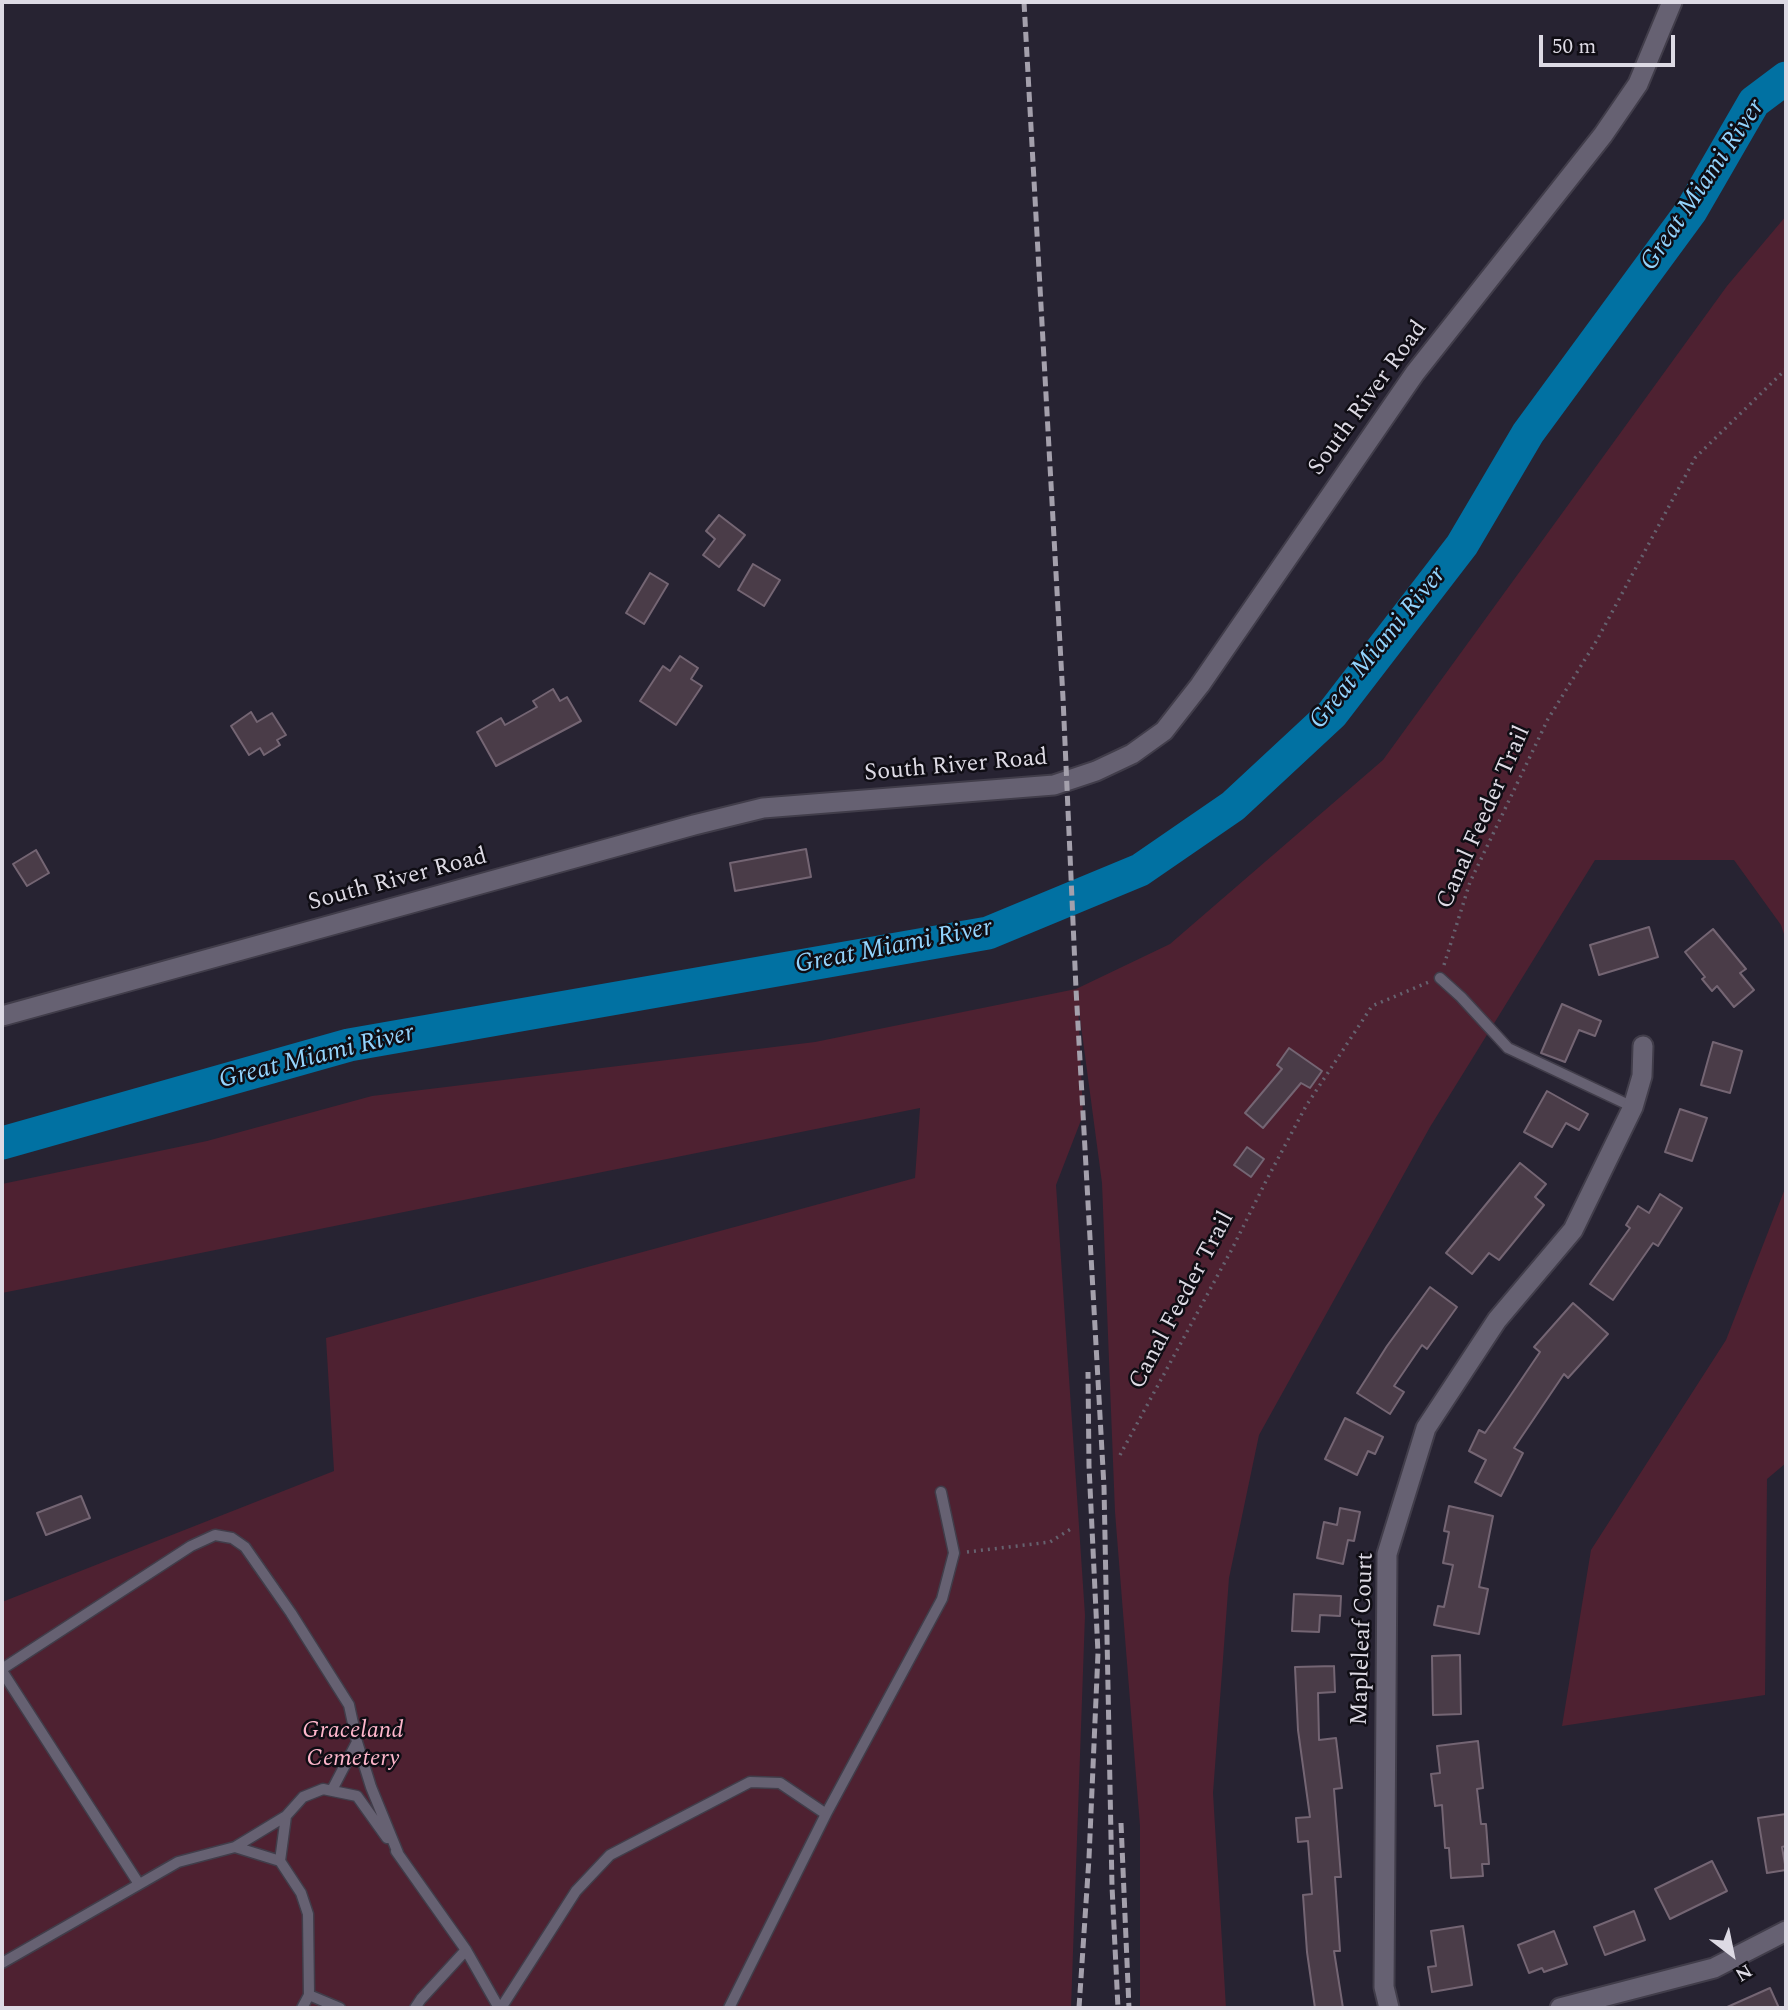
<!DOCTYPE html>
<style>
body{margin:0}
#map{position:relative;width:1788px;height:2010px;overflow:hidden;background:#272332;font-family:Spectral,serif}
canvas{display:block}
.frame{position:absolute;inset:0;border:4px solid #dddae4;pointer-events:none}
.north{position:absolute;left:1697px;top:1919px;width:70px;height:70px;-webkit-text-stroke:5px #0f0d14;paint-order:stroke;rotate:148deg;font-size:19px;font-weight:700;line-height:28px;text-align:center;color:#dddae4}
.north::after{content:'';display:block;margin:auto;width:24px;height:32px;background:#dddae4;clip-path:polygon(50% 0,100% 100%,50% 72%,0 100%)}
.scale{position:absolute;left:1539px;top:35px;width:136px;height:32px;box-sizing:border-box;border:4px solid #dddae4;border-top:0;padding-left:9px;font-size:21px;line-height:24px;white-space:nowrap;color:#dddae4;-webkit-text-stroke:5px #0f0d14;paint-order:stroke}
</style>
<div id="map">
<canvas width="1788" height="2010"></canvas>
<div class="frame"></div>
<div class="north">N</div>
<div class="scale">50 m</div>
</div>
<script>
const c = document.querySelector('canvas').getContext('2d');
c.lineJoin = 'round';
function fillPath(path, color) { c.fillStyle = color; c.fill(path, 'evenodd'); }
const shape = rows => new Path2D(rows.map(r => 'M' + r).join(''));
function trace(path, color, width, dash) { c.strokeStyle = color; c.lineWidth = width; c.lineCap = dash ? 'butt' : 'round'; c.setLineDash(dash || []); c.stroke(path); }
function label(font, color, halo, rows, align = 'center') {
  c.font = font + ' Spectral,serif'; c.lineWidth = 5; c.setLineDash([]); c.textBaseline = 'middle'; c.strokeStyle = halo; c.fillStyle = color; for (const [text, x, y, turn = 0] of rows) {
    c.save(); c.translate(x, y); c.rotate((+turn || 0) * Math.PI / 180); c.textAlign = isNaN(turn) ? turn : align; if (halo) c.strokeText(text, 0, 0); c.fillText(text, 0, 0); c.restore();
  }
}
const green = shape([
 [1786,216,1786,940,1781,925,1734,860,1595,860,1430,1127,1259,1435,1229,1578,1213,1793,1226,2008,1140,2008,1140,1826,1115,1512,1102,1183,1078,1003,1083,1115,1056,1185,1085,1615,1071,2008,2,2008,2,1602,334,1471,326,1338,915,1178,920,1108,2,1293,2,1184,207,1141,372,1096,815,1042,1076,989,1170,944,1383,760,1727,286],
 [1786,1186,1786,1463,1767,1479,1765,1695,1562,1726,1591,1550,1726,1340]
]);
const river = shape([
 [2,1143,349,1045,988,933,1140,870,1233,806,1332,714,1462,545,1528,433,1691,211,1754,102,1786,78]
]);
const building = shape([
 [719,515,745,535,719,567,703,555,715,539,706,531,719,515],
 [753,564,780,580,764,606,738,590,753,564],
 [650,573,668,584,644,624,626,613,650,573],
 [680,656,698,668,691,679,702,686,676,725,640,701,663,666,670,671,680,656],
 [553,689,560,701,567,697,581,721,496,766,477,732,501,718,505,725,537,707,533,701,553,689],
 [251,712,257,722,272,713,286,735,277,740,280,745,264,755,260,748,249,755,231,726,251,712],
 [806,849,811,877,735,891,730,863,806,849],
 [36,850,49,873,27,886,13,864,36,850],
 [1649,927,1658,957,1599,975,1590,945,1649,927],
 [1713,929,1746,969,1740,973,1754,990,1734,1007,1717,986,1712,991,1702,979,1705,977,1685,952,1713,929],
 [1562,1004,1601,1021,1595,1036,1579,1030,1565,1062,1541,1053,1562,1004],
 [1713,1042,1742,1051,1730,1093,1701,1085,1713,1042],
 [1289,1048,1322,1071,1310,1088,1301,1083,1263,1128,1245,1113,1282,1069,1277,1065,1289,1048],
 [1547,1091,1588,1114,1579,1130,1566,1123,1552,1147,1524,1132,1547,1091],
 [1680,1109,1707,1118,1692,1161,1665,1152,1680,1109],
 [1247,1147,1264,1159,1251,1177,1234,1165,1247,1147],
 [1520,1163,1546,1184,1535,1197,1544,1205,1499,1260,1489,1253,1472,1274,1446,1253,1520,1163],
 [1660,1194,1682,1208,1658,1246,1653,1243,1613,1300,1590,1284,1630,1228,1626,1225,1638,1206,1649,1213,1660,1194],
 [1430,1287,1457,1307,1427,1349,1422,1345,1394,1386,1404,1392,1390,1414,1357,1393,1387,1346,1430,1287],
 [1573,1303,1608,1334,1568,1378,1564,1374,1514,1448,1523,1453,1501,1496,1475,1482,1486,1460,1469,1451,1479,1430,1485,1433,1540,1352,1534,1347,1573,1303],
 [1345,1418,1383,1437,1375,1454,1368,1451,1357,1475,1325,1459,1345,1418],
 [81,1496,90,1518,46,1535,37,1513,81,1496],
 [1449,1506,1493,1516,1479,1587,1488,1589,1479,1634,1434,1625,1438,1606,1444,1607,1453,1565,1443,1563,1449,1532,1444,1531,1449,1506],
 [1340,1508,1360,1512,1354,1541,1348,1540,1343,1564,1317,1558,1324,1522,1337,1525,1340,1508],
 [1294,1594,1341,1596,1340,1616,1320,1615,1319,1632,1292,1631,1294,1594],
 [1460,1655,1461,1714,1433,1715,1432,1656,1460,1655],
 [1334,1666,1335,1692,1318,1693,1319,1740,1336,1738,1342,1788,1334,1789,1341,1877,1335,1877,1340,1951,1334,1951,1343,2008,1315,2008,1307,1952,1303,1895,1312,1894,1308,1841,1298,1842,1296,1818,1310,1817,1298,1730,1295,1667,1334,1666],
 [1478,1741,1483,1788,1477,1789,1481,1824,1486,1824,1489,1864,1482,1864,1483,1876,1451,1878,1449,1848,1445,1848,1442,1805,1435,1806,1431,1774,1440,1773,1437,1746,1478,1741],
 [1786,1814,1786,1846,1782,1847,1786,1870,1767,1873,1758,1818,1786,1814],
 [1712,1861,1727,1891,1670,1919,1655,1889,1712,1861],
 [1634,1911,1645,1940,1605,1955,1594,1927,1634,1911],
 [1463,1926,1472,1985,1432,1992,1428,1967,1436,1966,1431,1931,1463,1926],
 [1554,1931,1567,1964,1544,1972,1542,1968,1529,1973,1518,1945,1554,1931],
 [1770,1988,1779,2008,1725,2008,1770,1988]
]);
const path = shape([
 [1444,965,1470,882,1548,719,1597,640,1695,458,1786,369],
 [1120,1455,1232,1249,1266,1181,1306,1106,1372,1006,1429,982],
 [967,1552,1050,1542,1074,1527]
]);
const service = shape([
 [1440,978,1461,997,1508,1048,1633,1107],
 [2,1669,191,1546,215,1535,232,1538,245,1547,291,1613,349,1705,357,1742,371,1787,398,1853],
 [2,1671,139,1884],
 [332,1790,357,1742],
 [235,1847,286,1816],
 [396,1851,466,1950,499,2008],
 [2,1963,178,1862,235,1847,280,1861],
 [309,1995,340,2008],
 [302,2008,309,1995,308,1914,301,1893,280,1861,286,1816,303,1797,323,1789,357,1796,387,1838],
 [415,2008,421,1999,466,1950],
 [501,2008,576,1891,610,1855,750,1782,780,1783,826,1814],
 [729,2008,826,1814,942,1599,954,1553,941,1492]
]);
const minor = shape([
 [1389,2008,1384,1987,1387,1554,1426,1428,1497,1320,1573,1230,1633,1107,1642,1076,1643,1046],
 [1560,2008,1714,1968,1786,1931]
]);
const tertiary = shape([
 [2,1016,694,825,763,808,1054,785,1096,771,1132,754,1164,731,1200,685,1415,373,1603,135,1638,84,1672,2]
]);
const rail = shape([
 [1024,2,1063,698,1076,989,1104,1487,1112,1886,1118,2008],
 [1121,1823,1129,2008],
 [1079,2008,1089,1858,1098,1653,1089,1466,1088,1372]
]);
const streetNames = [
 ["South River Road",1369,399,-54],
 ["South River Road",956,767,-5],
 ["Canal Feeder Trail",1485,818,-66],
 ["South River Road",398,881,-15],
 ["Canal Feeder Trail",1183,1301,-62],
 ["Mapleleaf Court",1364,1639,-88]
];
const parkNames = [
 ["Graceland",353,1732],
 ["Cemetery",353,1760]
];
const waterNames = [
 ["Great Miami River",1704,186,-56],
 ["Great Miami River",1379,649,-51],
 ["Great Miami River",894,948,-11],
 ["Great Miami River",317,1058,-14]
];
fillPath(green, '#4e2131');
trace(river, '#0171a2', 33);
fillPath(building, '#4a3c48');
trace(building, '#746573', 2);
trace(service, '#413d4a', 13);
trace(minor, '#413d4a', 23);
trace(tertiary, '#413d4a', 23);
trace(path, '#66626f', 3.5, [2, 5]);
trace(service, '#666172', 10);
trace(minor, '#666172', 19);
trace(tertiary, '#666172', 19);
trace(rail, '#a4a0ac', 5, [10, 5]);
label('24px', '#dddae4', '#0f0d14', streetNames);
label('italic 24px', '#feb6cb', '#0f0d14', parkNames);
label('italic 26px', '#94d4fd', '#0f0d14', waterNames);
</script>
